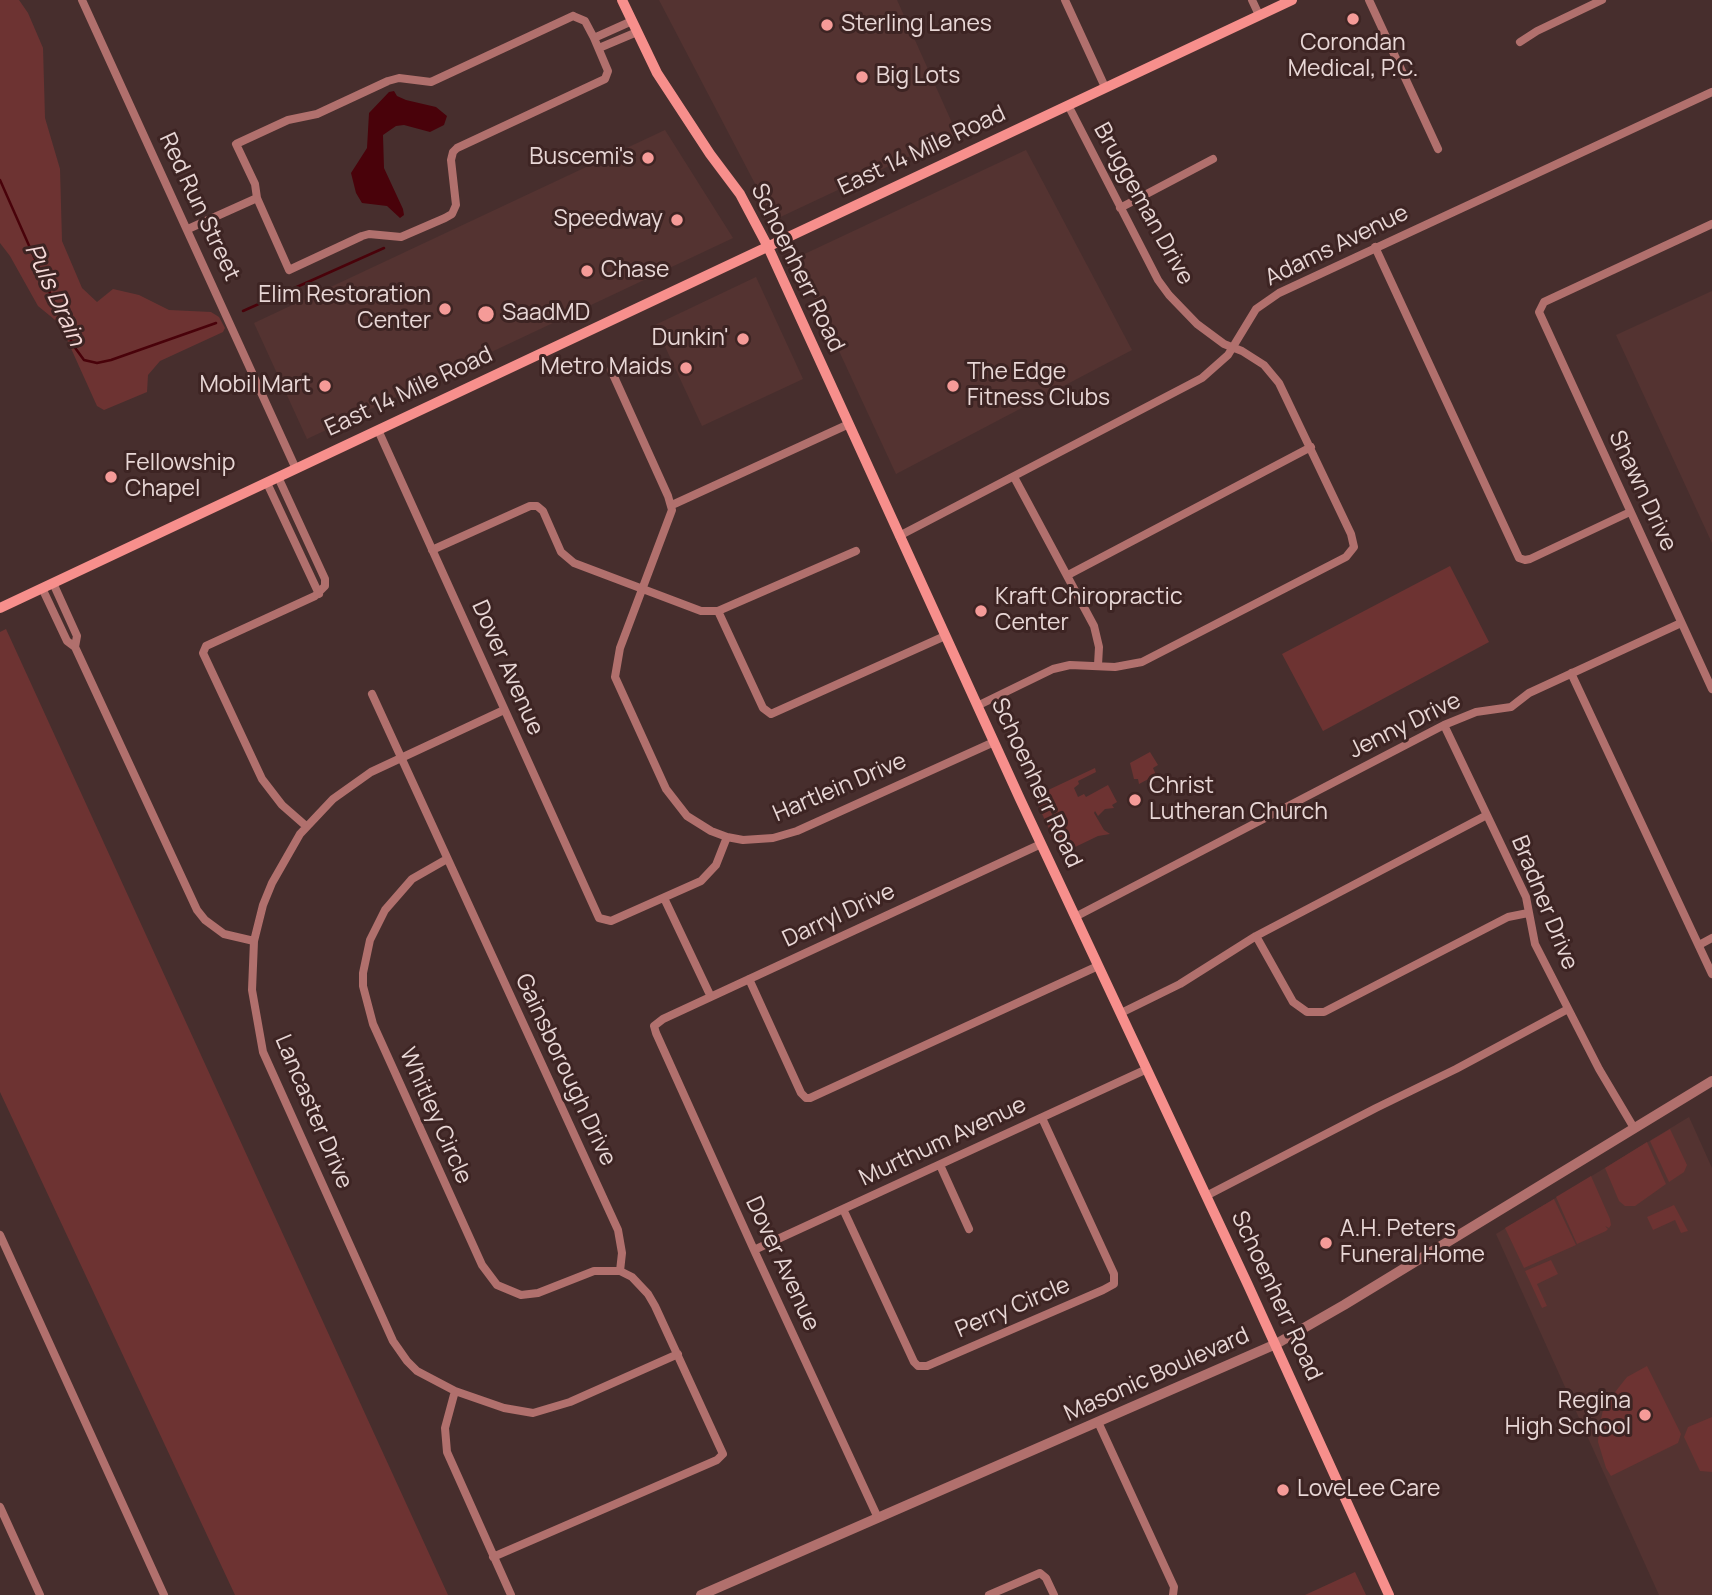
<!DOCTYPE html>
<style>
body{margin:0}
canvas{display:block;background:#472e2d}
</style>
<canvas width="1712" height="1595"></canvas>
<script>
const c = document.querySelector('canvas').getContext('2d');
c.lineJoin = 'round';
function fillPath(path, color) { c.fillStyle = color; c.fill(path, 'evenodd'); }
const shape = rows => new Path2D(rows.map(r => 'M' + r).join(''));
function trace(path, color, width, dash) { c.strokeStyle = color; c.lineWidth = width; c.lineCap = dash ? 'butt' : 'round'; c.setLineDash(dash || []); c.stroke(path); }
function label(font, color, halo, rows, align = 'center') {
  c.font = font + ' Manrope,sans-serif'; c.lineWidth = 6; c.setLineDash([]); c.textBaseline = 'middle'; c.strokeStyle = halo; c.fillStyle = color; for (const [text, x, y, turn = 0] of rows) {
    c.save(); c.translate(x, y); c.rotate((+turn || 0) * Math.PI / 180); c.textAlign = isNaN(turn) ? turn : align; if (halo) c.strokeText(text, 0, 0); c.fillText(text, 0, 0); c.restore();
  }
}
const built = shape([
 [659,0,897,0,957,134,774,220],
 [665,130,733,238,307,439,254,323],
 [1026,150,1132,350,896,474,796,258],
 [756,277,803,379,702,426,655,325],
 [1712,291,1712,543,1616,335],
 [1689,1117,1712,1168,1712,1595,1659,1595,1496,1234]
]);
const green = shape([
 [0,0,19,0,28,13,43,48,45,118,60,169,62,241,82,288,97,302,113,289,139,295,169,310,211,312,219,317,225,328,223,332,160,361,148,375,147,392,104,410,97,406,60,324,38,306,10,256,0,243],
 [1450,566,1489,642,1323,731,1282,654],
 [6,629,448,1595,235,1595,0,1092,0,632],
 [1150,752,1158,765,1153,768,1156,775,1139,784,1138,779,1134,779,1130,763],
 [1095,768,1096,772,1078,781,1079,784,1074,788,1078,797,1084,794,1086,797,1108,785,1117,802,1112,805,1114,808,1105,809,1098,816,1095,811,1094,813,1104,830,1110,834,1098,836,1071,849,1044,792],
 [1042,793,1069,850,1066,852,1058,848,1037,803,1038,796],
 [1670,1129,1687,1165,1684,1172,1669,1182,1650,1141],
 [1647,1142,1666,1184,1635,1206,1625,1206,1619,1201,1605,1168],
 [1591,1176,1610,1219,1611,1225,1609,1228,1605,1226,1608,1229,1606,1231,1577,1244,1556,1197],
 [1554,1199,1576,1245,1524,1268,1505,1228],
 [1674,1205,1688,1231,1681,1233,1675,1220,1653,1230,1647,1217],
 [1551,1260,1558,1274,1537,1284,1547,1306,1542,1308,1525,1271],
 [1647,1366,1681,1434,1678,1443,1611,1476,1606,1468,1598,1442,1599,1427,1604,1406,1627,1377],
 [1712,1417,1712,1472,1700,1471,1684,1437,1688,1427],
 [1355,1572,1366,1595,1305,1595]
]);
const water = shape([
 [394,91,397,96,406,100,436,107,447,116,444,125,430,132,404,125,396,126,383,135,384,168,403,209,404,215,400,218,387,206,362,203,356,193,351,173,367,148,369,113,389,92]
]);
const stream = shape([
 [0,180,73,345,84,360,97,363,111,360,216,323],
 [243,311,384,248]
]);
const minor = shape([
 [82,0,296,469],
 [1065,0,1105,87],
 [1252,0,1259,15],
 [1369,0,1438,149],
 [573,16,585,21,594,38,608,71,605,79,457,148,453,152,451,160,456,205,452,214,445,218,401,237,369,234,362,236,289,270,257,198,255,184,236,144,288,120,317,114,388,81,399,78,431,82,573,16],
 [594,38,632,21],
 [1520,42,1537,31,1602,0],
 [599,48,637,32],
 [1120,208,1213,159],
 [1712,224,1544,302,1539,312,1712,689],
 [188,229,257,198],
 [1375,247,1519,558,1525,560,1530,559,1630,512],
 [611,370,668,496,672,510,620,648,615,677,666,789,687,816,711,831,727,837,743,840,773,838,797,831,994,742],
 [378,430,599,918,611,921,701,881,716,865,727,837],
 [278,477,325,579,325,586,315,596,206,646,203,653,262,779,282,805,306,826],
 [1014,477,1094,626,1099,647,1098,665],
 [267,483,319,594],
 [672,505,849,424],
 [899,536,1202,378,1228,355,1256,309,1279,293,1712,92],
 [432,550,530,506,537,506,543,511,561,552,574,563,701,611,718,611,763,708,771,714,945,636],
 [1068,575,1311,447],
 [42,588,67,641,75,647,77,636,53,583],
 [718,611,856,551],
 [75,647,197,910,205,920,224,934,254,941],
 [1571,673,1712,974],
 [372,694,618,1230,622,1253,620,1271],
 [977,706,1053,669,1070,665,1115,667,1142,662,1346,557,1354,547,1351,534,1279,383,1264,365,1242,351,1224,344,1197,324,1169,295,1158,280,1068,105],
 [504,710,371,772,333,799,300,834,272,883,263,905,254,941,252,990,263,1052,393,1341,407,1361,417,1371,455,1391,504,1408,533,1413,570,1402,678,1354],
 [1444,725,1526,897,1535,944,1599,1069,1634,1128],
 [447,859,412,879,385,910,370,940,363,973,363,986,373,1024,482,1265,497,1285,521,1295,538,1293,594,1271,620,1271,632,1277,648,1294,655,1306,723,1454,717,1460,493,1557],
 [664,898,711,997],
 [1075,917,1444,725,1476,712,1511,707,1529,693,1681,623],
 [1256,936,1293,1002,1307,1012,1324,1012,1508,917,1528,913],
 [1699,945,1712,938],
 [749,979,801,1093,806,1098,810,1098,1098,966],
 [1121,1013,1180,984,1256,936,1487,815],
 [940,1165,969,1229],
 [1206,1196,1376,1108,1456,1069,1568,1009],
 [843,1209,914,1362,918,1366,927,1366,1103,1290,1114,1284,1114,1274,1042,1118],
 [0,1235,164,1595],
 [754,1250,1147,1069],
 [455,1391,445,1428,447,1452,511,1595],
 [1098,1422,1174,1587,1173,1595],
 [0,1507,40,1595],
 [878,1518,754,1250,656,1033,654,1026,663,1019,1041,844],
 [989,1595,1040,1573,1046,1578,1054,1595]
]);
const tertiary = shape([
 [701,1595,1276,1344,1344,1305,1712,1081]
]);
const secondary = shape([
 [622,0,657,73,710,154,740,194,768,247,1020,799,1248,1285,1389,1595],
 [0,608,1292,0]
]);
const markers = [
 [1353,19,7,"#f59b98"],
 [827,25,7,"#f59b98"],
 [862,77,7,"#f59b98"],
 [648,158,7,"#f59b98"],
 [677,220,7,"#f59b98"],
 [587,271,7,"#f59b98"],
 [445,309,7,"#f59b98"],
 [486,314,9,"#f59b98"],
 [743,339,7,"#f59b98"],
 [686,368,7,"#f59b98"],
 [325,386,7,"#f59b98"],
 [953,386,7,"#f59b98"],
 [111,477,7,"#f59b98"],
 [981,611,7,"#f59b98"],
 [1135,800,7,"#f59b98"],
 [1326,1243,7,"#f59b98"],
 [1645,1415,7,"#f59b98"],
 [1283,1490,7,"#f59b98"]
];
const poiNames = [
 ["Sterling Lanes",841,25],
 ["Corondan",1353,44,"center"],
 ["Medical, P.C.",1353,70,"center"],
 ["Big Lots",876,77],
 ["Buscemi's",634,158,"right"],
 ["Speedway",663,220,"right"],
 ["Chase",601,271],
 ["Elim Restoration",431,296,"right"],
 ["Center",431,322,"right"],
 ["SaadMD",502,314],
 ["Dunkin'",729,339,"right"],
 ["Metro Maids",672,368,"right"],
 ["The Edge",967,373],
 ["Fitness Clubs",967,399],
 ["Mobil Mart",311,386,"right"],
 ["Fellowship",125,464],
 ["Chapel",125,490],
 ["Kraft Chiropractic",995,598],
 ["Center",995,624],
 ["Christ",1149,787],
 ["Lutheran Church",1149,813],
 ["A.H. Peters",1340,1230],
 ["Funeral Home",1340,1256],
 ["Regina",1631,1402,"right"],
 ["High School",1631,1428,"right"],
 ["LoveLee Care",1297,1490]
];
const streetNames = [
 ["East 14 Mile Road",922,151,-25],
 ["Bruggeman Drive",1143,204,61],
 ["Red Run Street",199,207,65],
 ["Adams Avenue",1337,246,-26],
 ["Schoenherr Road",797,268,64],
 ["East 14 Mile Road",409,392,-25],
 ["Shawn Drive",1642,491,65],
 ["Dover Avenue",507,668,66],
 ["Jenny Drive",1405,726,-26],
 ["Schoenherr Road",1036,783,65],
 ["Hartlein Drive",840,788,-23],
 ["Bradner Drive",1544,903,68],
 ["Darryl Drive",839,916,-25],
 ["Gainsborough Drive",565,1070,65],
 ["Lancaster Drive",313,1112,67],
 ["Whitley Circle",435,1116,66],
 ["Murthum Avenue",943,1142,-25],
 ["Dover Avenue",782,1264,65],
 ["Schoenherr Road",1276,1296,65],
 ["Perry Circle",1013,1308,-23],
 ["Masonic Boulevard",1157,1375,-24]
];
const waterNames = [
 ["Puls Drain",54,295,65]
];
fillPath(built, '#543331');
fillPath(green, '#6d3332');
fillPath(water, '#49020a');
trace(stream, '#49020a', 2.5);
trace(minor, '#b1706d', 8);
trace(tertiary, '#b1706d', 10);
trace(secondary, '#f78f8c', 10);
for (const [x, y, r, color] of markers) { const dot = new Path2D(); dot.arc(x, y, r, 0, 2 * Math.PI); c.fillStyle = color; c.fill(dot); trace(dot, '#3d2423', 2.5); }
label('23px', '#e8d7d6', '#3d2423', poiNames, 'left');
label('23px', '#e8d7d6', '#3d2423', streetNames);
label('italic 24px', '#f6dad9', '#3d2423', waterNames);
</script>
